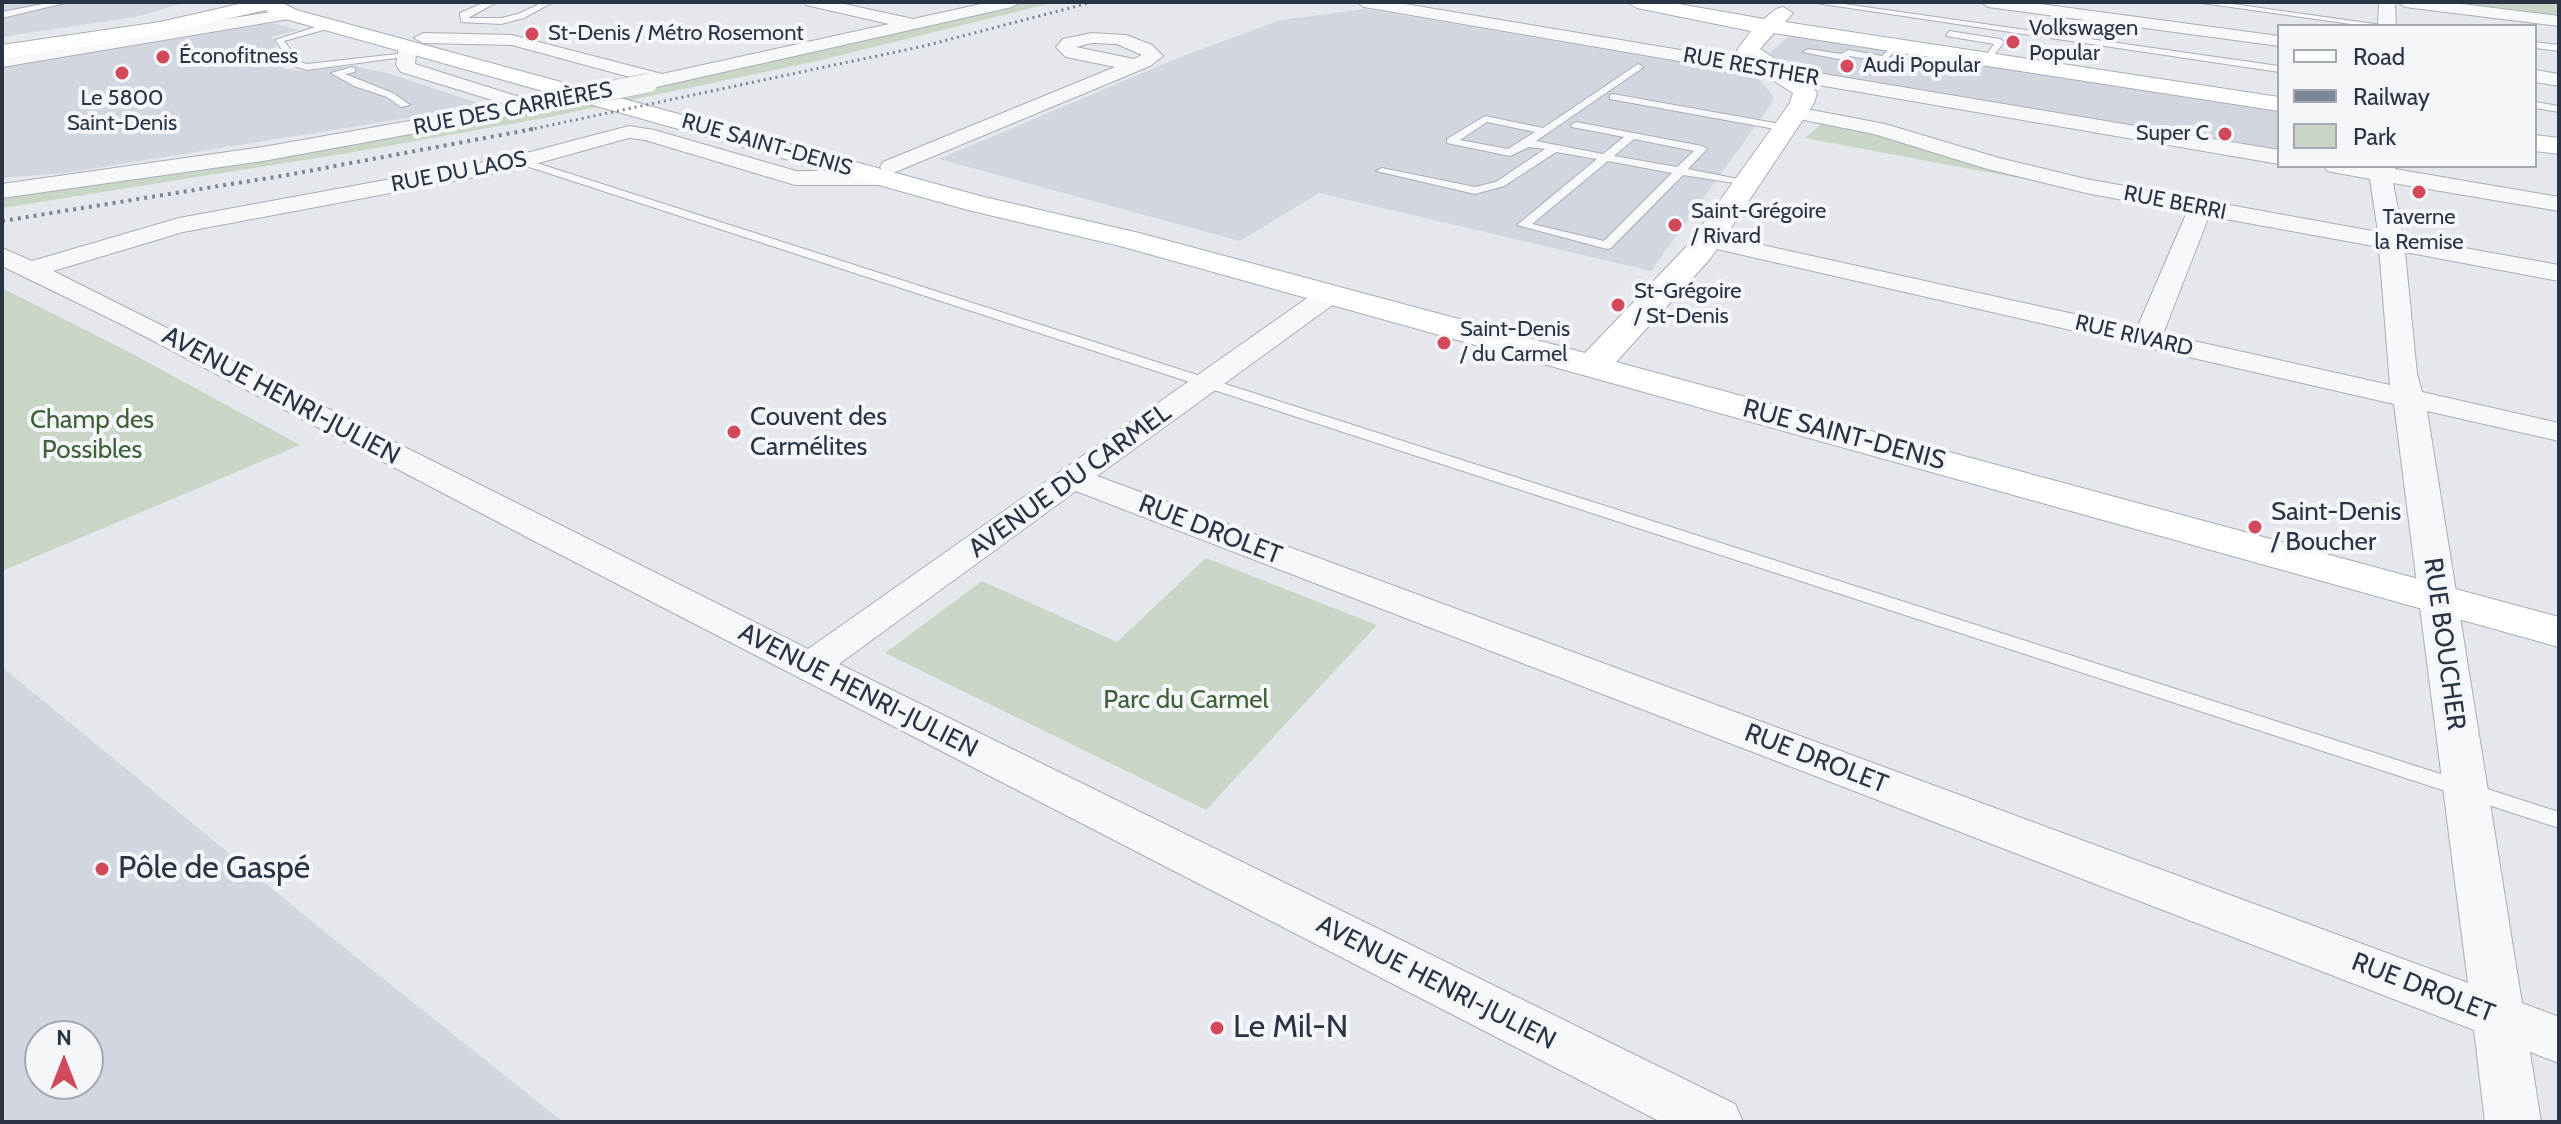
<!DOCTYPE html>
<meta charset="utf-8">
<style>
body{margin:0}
#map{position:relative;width:2561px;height:1124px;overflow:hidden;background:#e4e7ec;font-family:Cabin,sans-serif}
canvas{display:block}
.frame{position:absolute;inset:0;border:4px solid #2b3445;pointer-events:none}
.legend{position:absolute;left:2277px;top:24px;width:260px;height:144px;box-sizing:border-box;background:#f4f6f9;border:2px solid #a4a8b1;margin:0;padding:10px 14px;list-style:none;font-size:24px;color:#2b3445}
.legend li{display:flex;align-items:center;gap:16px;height:40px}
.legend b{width:40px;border:2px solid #a4a8b1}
.north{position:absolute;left:24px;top:1020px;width:80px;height:80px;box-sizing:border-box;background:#f4f6f9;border:2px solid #a4a8b1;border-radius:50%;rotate:0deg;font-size:22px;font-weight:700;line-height:32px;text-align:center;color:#2b3445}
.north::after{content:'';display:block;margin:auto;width:28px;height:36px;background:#d1495b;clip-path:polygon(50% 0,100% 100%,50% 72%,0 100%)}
</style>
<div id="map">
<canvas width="2561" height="1124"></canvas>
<div class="frame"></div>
<ul class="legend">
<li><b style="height:10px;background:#fff"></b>Road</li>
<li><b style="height:10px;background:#7d8696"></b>Railway</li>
<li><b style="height:22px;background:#c9d6c5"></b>Park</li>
</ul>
<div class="north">N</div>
</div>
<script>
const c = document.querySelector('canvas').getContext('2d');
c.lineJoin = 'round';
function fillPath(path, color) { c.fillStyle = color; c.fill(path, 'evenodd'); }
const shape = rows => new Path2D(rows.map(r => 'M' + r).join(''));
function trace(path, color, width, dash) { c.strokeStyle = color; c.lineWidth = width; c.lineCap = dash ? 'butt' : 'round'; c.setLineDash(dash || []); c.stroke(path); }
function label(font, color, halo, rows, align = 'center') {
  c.font = font + ' Cabin,sans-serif'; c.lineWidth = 8; c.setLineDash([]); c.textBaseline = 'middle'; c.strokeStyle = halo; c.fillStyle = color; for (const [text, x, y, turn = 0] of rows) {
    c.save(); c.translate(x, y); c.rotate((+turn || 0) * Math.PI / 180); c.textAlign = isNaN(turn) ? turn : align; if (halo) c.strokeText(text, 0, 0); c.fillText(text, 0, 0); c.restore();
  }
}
const built = shape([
 [2,2,187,2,140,16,2,37],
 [1366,9,1756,75,1773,96,1772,103,1651,271,1319,193,1240,241,939,159,1178,58,1280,20],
 [272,23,299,30,272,37,284,69,305,71,353,66,387,73,478,103,470,108,65,173,2,178,2,68],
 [1789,36,2279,110,2279,154,1790,73,1765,57],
 [2,667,331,937,563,1122,2,1122],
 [88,1036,88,1084,40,1084,40,1036]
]);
const green = shape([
 [1025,2,1056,2,813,62,544,118,348,153,2,208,2,196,62,190,273,156,542,109,821,51],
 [2450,2,2559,2,2559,15],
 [1824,122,1886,136,2029,180,1805,138],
 [2,288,127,351,300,445,2,571],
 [1206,558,1377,625,1206,810,885,653,982,581,1117,642]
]);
const lane = shape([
 [53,2,65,3,2,18,2,12,53,2],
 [485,2,497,2,468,18,501,18,518,14,543,2,553,2,524,18,501,24,461,22,460,13,485,2],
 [1809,2,1830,2,2279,66,2279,72,1809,2],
 [2195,2,2218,2,2389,26,2365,26,2195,2],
 [331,22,334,27,284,41,300,62,307,64,406,53,411,56,307,70,294,66,275,40,331,22],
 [1949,31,2000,39,2004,42,1988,63,1983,60,1994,44,1946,36,1949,31],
 [1897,42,1901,45,1884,62,1850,56,1843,60,1803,52,1808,49,1841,54,1848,50,1882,56,1897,42],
 [2535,42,2559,45,2559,51,2535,48,2535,42],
 [1638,64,1643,67,1641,69,1536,141,1603,154,1624,137,1572,127,1571,125,1576,122,1702,146,1707,149,1688,169,1753,182,1753,186,1683,175,1611,248,1607,249,1517,225,1597,159,1556,152,1504,186,1475,194,1376,171,1382,168,1475,187,1496,182,1545,149,1529,147,1510,156,1447,143,1447,139,1485,116,1543,128,1638,64],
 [1487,122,1535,132,1508,149,1460,140,1487,122],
 [1634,139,1694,151,1677,167,1614,156,1634,139],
 [1608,161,1672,173,1604,241,1532,224,1608,161],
 [352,67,355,68,355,72,345,74,393,93,410,105,401,107,387,97,354,86,331,73,352,67],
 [1613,94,1786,125,1791,128,1786,131,1610,99,1610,95,1613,94],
 [2535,102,2559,106,2559,112,2535,108,2535,102],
 [521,158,2559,812,2559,828,517,163,517,159,521,158]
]);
const street = shape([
 [804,2,835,2,913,19,990,2,1020,2,1012,7,648,89,641,87,638,83,641,80,512,45,423,43,414,38,423,33,512,35,662,74,889,24,806,5,804,2],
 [1356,2,1393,2,2279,150,2279,164,1364,7,1356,2],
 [1980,2,2025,2,2279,36,2279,46,1988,7,1980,2],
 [2379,2,2395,2,2396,26,2378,26,2379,2],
 [2397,2,2445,2,2559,16,2559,26,2405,7,2397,2],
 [289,9,295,10,297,14,295,18,2,67,2,55,289,9],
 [1092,33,1126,35,1152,45,1163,56,1150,66,893,173,897,178,894,183,886,185,795,185,645,140,629,138,513,170,183,232,53,271,808,649,1320,289,1338,289,1342,295,1338,301,1097,476,2468,983,2394,404,1708,247,1699,245,1696,240,1699,235,1708,233,2137,328,2187,212,2086,193,1984,168,1874,134,1789,117,1786,113,1796,107,1885,124,1999,158,2086,179,2378,232,2370,179,2327,171,2324,166,2396,166,2395,169,2559,197,2559,211,2393,183,2403,237,2559,265,2559,281,2405,252,2417,374,2422,392,2559,423,2559,441,2427,411,2522,1003,2559,1017,2559,1063,2530,1052,2541,1122,2485,1122,2474,1030,1076,491,839,664,1735,1104,1743,1122,1661,1122,538,543,125,326,2,266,2,248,32,261,179,218,511,157,629,126,654,130,796,171,883,171,880,167,883,162,1115,67,1066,57,1056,47,1063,39,1092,33],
 [1092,43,1117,44,1142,55,1134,59,1076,47,1092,43],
 [2209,216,2379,247,2390,385,2163,334,2209,216],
 [408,41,417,46,415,64,529,100,558,95,568,101,558,107,263,161,2,198,2,184,263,147,505,104,401,72,396,65,399,46,408,41],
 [2535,70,2559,74,2559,86,2535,82,2535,70]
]);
const secondary = shape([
 [248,2,281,2,296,10,984,197,1139,233,1585,353,1688,245,1790,103,1793,93,1749,65,1737,50,1751,31,1637,8,1627,2,1667,2,1764,19,1776,9,1783,7,1793,13,1785,22,2279,97,2279,111,1774,33,1760,49,1809,81,1817,93,1814,103,1710,259,1616,362,2559,617,2559,647,1120,246,968,210,282,18,270,14,266,10,160,34,2,59,2,45,160,22,248,2],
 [2535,135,2559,138,2559,154,2535,151,2535,135]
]);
const railFar1 = shape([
 [523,131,924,46,1093,2]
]);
const rail = shape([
 [2,221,287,175,533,129]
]);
const streetBridge = shape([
 [558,101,648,83]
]);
const markers = [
 [532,34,8,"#d1495b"],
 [2013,42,8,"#d1495b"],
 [163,57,8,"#d1495b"],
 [1847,66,8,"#d1495b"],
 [122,73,8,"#d1495b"],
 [2225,134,8,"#d1495b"],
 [2419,192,8,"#d1495b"],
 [1675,225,8,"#d1495b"],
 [1618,305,8,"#d1495b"],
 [1444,343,8,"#d1495b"],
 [734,432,8,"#d1495b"],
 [2255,527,8,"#d1495b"],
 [102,869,8,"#d1495b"],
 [1217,1028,8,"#d1495b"]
];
const farPoinames = [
 ["Volkswagen",2029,29],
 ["Popular",2029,54],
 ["St-Denis / Métro Rosemont",548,34],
 ["Éconofitness",179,57],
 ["Audi Popular",1863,66],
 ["Le 5800",122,99,"center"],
 ["Saint-Denis",122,124,"center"],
 ["Super C",2209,134,"right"],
 ["Saint-Grégoire",1691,212],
 ["/ Rivard",1691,237],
 ["Taverne",2419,218,"center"],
 ["la Remise",2419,243,"center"],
 ["St-Grégoire",1634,292],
 ["/ St-Denis",1634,317],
 ["Saint-Denis",1460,330],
 ["/ du Carmel",1460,355]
];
const farStreetnames = [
 ["RUE RESTHER",1751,67,10],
 ["RUE DES CARRIÈRES",513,109,-11],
 ["RUE SAINT-DENIS",767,145,16],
 ["RUE DU LAOS",459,172,-11],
 ["RUE BERRI",2175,203,11],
 ["RUE RIVARD",2134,336,13]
];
const streetNames = [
 ["AVENUE HENRI-JULIEN",281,396,28],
 ["RUE SAINT-DENIS",1844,435,15],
 ["AVENUE DU CARMEL",1070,481,-36],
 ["RUE DROLET",1210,530,21],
 ["RUE BOUCHER",2444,644,82],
 ["AVENUE HENRI-JULIEN",858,691,27],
 ["RUE DROLET",1816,759,21],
 ["AVENUE HENRI-JULIEN",1436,983,27],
 ["RUE DROLET",2423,988,21]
];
const poiNames = [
 ["Couvent des",750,417],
 ["Carmélites",750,447],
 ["Saint-Denis",2271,512],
 ["/ Boucher",2271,542]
];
const parkNames = [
 ["Champ des",92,420],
 ["Possibles",92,450],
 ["Parc du Carmel",1186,700]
];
const nearPoinames = [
 ["Pôle de Gaspé",118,869],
 ["Le Mil-N",1233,1028]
];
fillPath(built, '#d2d6de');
fillPath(green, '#c9d6c5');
trace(lane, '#a9aeb7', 2);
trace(street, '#a9aeb7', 2);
trace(secondary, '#a9aeb7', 2);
fillPath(lane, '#f7f8fa');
fillPath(street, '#f7f8fa');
fillPath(secondary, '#fff');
trace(railFar1, '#7d8696', 3, [2, 4]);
trace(rail, '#7d8696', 4, [3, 5]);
trace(streetBridge, '#a9aeb7', 20, []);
trace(streetBridge, '#f7f8fa', 19);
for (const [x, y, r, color] of markers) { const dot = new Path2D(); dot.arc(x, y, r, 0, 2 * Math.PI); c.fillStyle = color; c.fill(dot); trace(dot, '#f4f6f9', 3); }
label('22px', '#2b3445', '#f4f6f9', farPoinames, 'left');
label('22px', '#2b3445', '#f4f6f9', farStreetnames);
label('26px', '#2b3445', '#f4f6f9', streetNames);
label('26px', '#2b3445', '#f4f6f9', poiNames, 'left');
label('26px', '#3f6138', '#f4f6f9', parkNames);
label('32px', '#2b3445', '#f4f6f9', nearPoinames, 'left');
</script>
